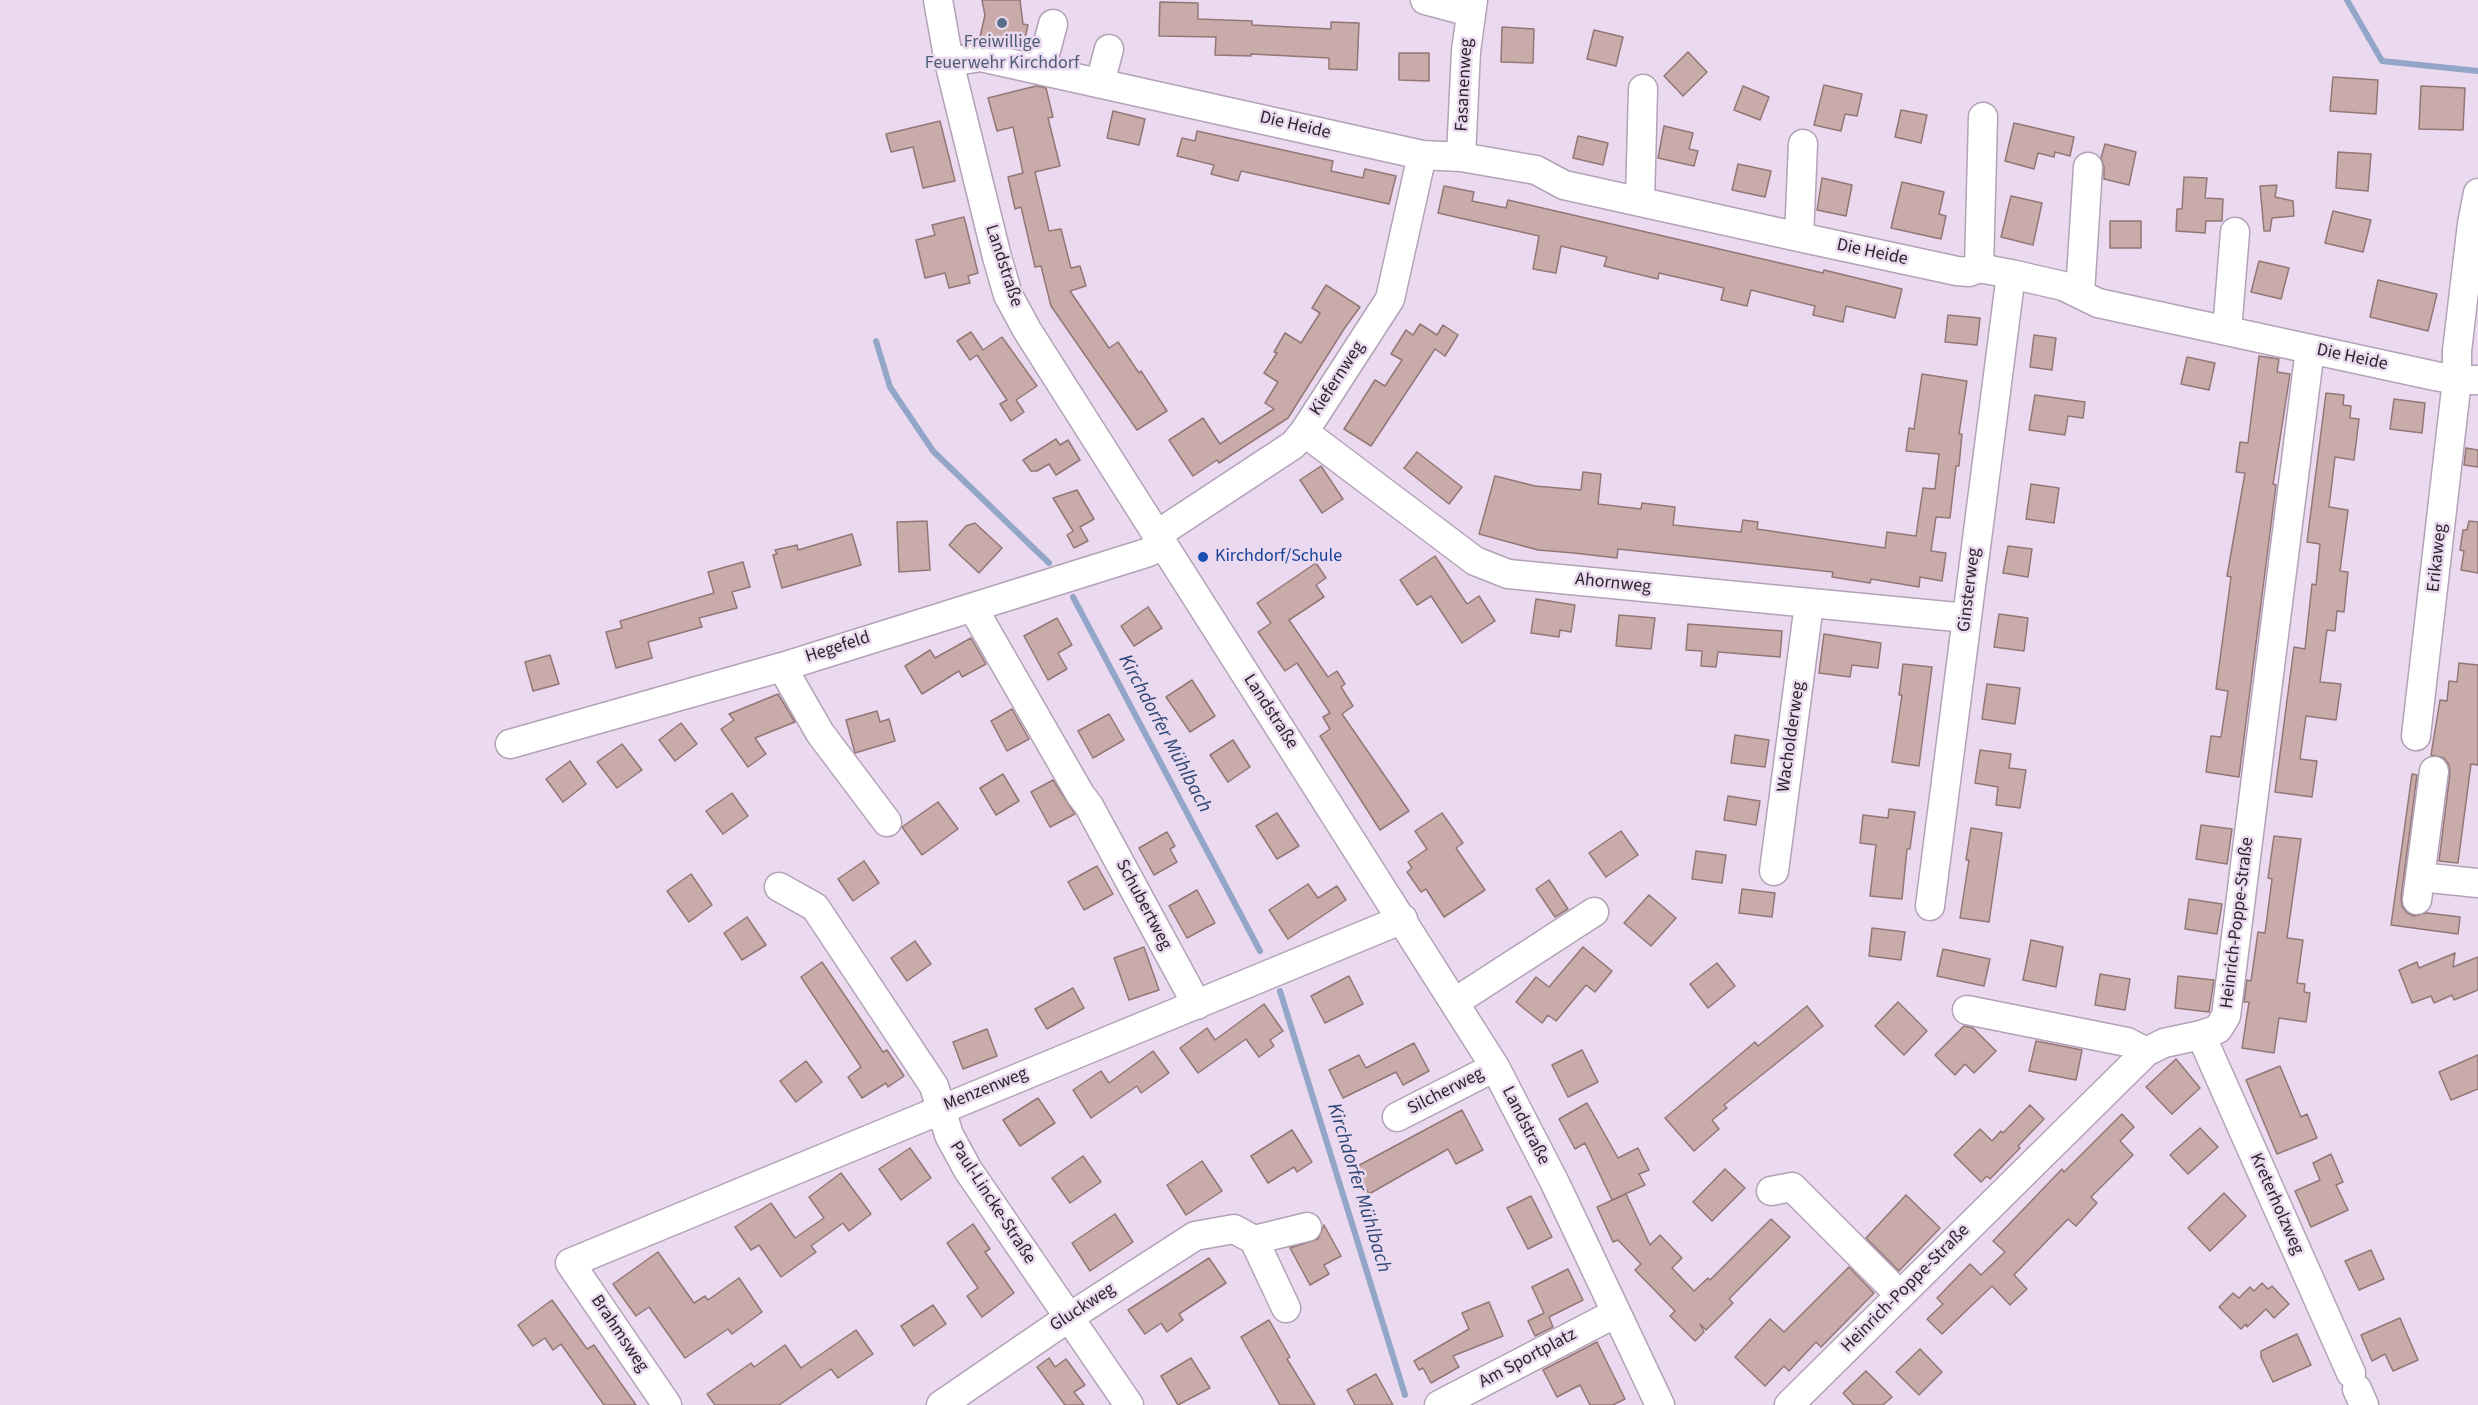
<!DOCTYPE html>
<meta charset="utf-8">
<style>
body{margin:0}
canvas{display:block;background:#ebd9f0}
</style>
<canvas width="2478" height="1405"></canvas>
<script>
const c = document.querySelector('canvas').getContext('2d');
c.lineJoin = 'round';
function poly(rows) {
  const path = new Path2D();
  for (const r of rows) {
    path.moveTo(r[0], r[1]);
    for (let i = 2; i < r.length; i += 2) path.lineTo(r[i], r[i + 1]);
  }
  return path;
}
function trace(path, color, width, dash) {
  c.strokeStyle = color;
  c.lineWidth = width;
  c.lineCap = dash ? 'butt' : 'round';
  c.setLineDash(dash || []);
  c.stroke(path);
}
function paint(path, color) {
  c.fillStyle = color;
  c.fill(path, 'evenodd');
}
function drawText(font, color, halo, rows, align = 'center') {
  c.font = font + ' "Source Sans 3",sans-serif';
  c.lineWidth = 5;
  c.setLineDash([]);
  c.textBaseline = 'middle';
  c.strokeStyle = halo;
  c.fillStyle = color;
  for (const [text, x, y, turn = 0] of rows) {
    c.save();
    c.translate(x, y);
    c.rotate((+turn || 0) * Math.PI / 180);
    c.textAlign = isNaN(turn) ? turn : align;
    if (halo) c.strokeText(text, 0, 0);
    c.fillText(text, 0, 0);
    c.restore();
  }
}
trace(poly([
 [2347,0,2382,61,2478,71],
 [876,341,890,387,933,451,1049,563],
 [1073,597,1260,951],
 [1280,991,1405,1395]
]), '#93a6c8', 6);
const building = poly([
 [982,0,1020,0,1023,24,1028,25,1023,47,980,37,985,15,982,0],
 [1160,2,1198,3,1198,19,1252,21,1252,25,1331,29,1331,22,1359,23,1357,70,1329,69,1329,58,1251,54,1251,56,1215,55,1216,37,1159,36,1160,2],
 [1502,27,1534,29,1533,63,1501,62,1502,27],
 [1594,30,1623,37,1616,66,1587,59,1594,30],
 [1688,52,1707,72,1683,96,1664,76,1688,52],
 [1399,53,1429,53,1429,81,1399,80,1399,53],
 [2333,77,2378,80,2376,114,2330,111,2333,77],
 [1824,85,1862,94,1857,116,1845,114,1841,131,1814,125,1824,85],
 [1036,86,1046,88,1053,117,1048,118,1060,166,1035,172,1049,231,1061,229,1071,268,1080,266,1086,286,1070,291,1109,348,1118,342,1139,373,1141,371,1167,411,1137,430,1051,306,1041,266,1035,267,1021,207,1015,209,1008,177,1023,173,1013,127,997,131,988,98,1036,86],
 [1743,86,1769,97,1760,120,1734,110,1743,86],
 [2421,86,2465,88,2463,130,2419,129,2421,86],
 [1901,110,1927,115,1921,143,1895,137,1901,110],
 [1113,111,1145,119,1139,145,1107,138,1113,111],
 [940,121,955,181,923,188,913,147,891,152,886,134,940,121],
 [2014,123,2074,137,2070,156,2055,152,2054,157,2038,153,2034,169,2005,161,2014,123],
 [1664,126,1693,133,1689,149,1698,151,1694,166,1658,158,1664,126],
 [1197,131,1333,161,1331,171,1363,178,1365,169,1396,176,1389,204,1241,171,1238,181,1211,174,1214,165,1177,156,1182,138,1195,141,1197,131],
 [1578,136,1608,143,1603,165,1573,158,1578,136],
 [2105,144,2136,152,2129,185,2104,179,2104,167,2101,158,2105,144],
 [2338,152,2371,154,2368,191,2336,188,2338,152],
 [1738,164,1771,171,1765,197,1732,190,1738,164],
 [2184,177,2207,178,2205,198,2223,199,2222,221,2206,221,2205,233,2176,231,2177,209,2182,209,2184,177],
 [1822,178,1852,185,1846,216,1817,210,1822,178],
 [1902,182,1944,192,1939,214,1946,216,1941,239,1891,228,1902,182],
 [2277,185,2275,197,2293,201,2294,216,2272,218,2270,231,2264,231,2260,186,2277,185],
 [1444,186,1474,192,1472,201,1506,208,1508,200,1823,273,1824,270,1902,289,1895,318,1846,306,1843,322,1813,315,1815,306,1751,290,1747,306,1721,300,1724,288,1659,273,1658,279,1604,266,1607,257,1561,246,1556,273,1533,269,1539,236,1438,213,1444,186],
 [2011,196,2042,203,2033,245,2001,237,2011,196],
 [2333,211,2371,220,2363,252,2325,243,2333,211],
 [964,217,978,273,968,276,970,283,949,288,945,273,925,278,916,240,935,235,932,225,964,217],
 [2110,221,2141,221,2141,248,2110,248,2110,221],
 [2259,261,2289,268,2281,299,2251,292,2259,261],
 [2378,280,2437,294,2428,331,2370,317,2378,280],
 [1326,285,1360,307,1344,329,1288,418,1219,463,1217,460,1193,476,1169,440,1203,418,1220,444,1274,409,1265,403,1278,382,1264,373,1277,353,1274,352,1285,333,1301,343,1320,313,1312,308,1326,285],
 [1948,315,1980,318,1977,345,1945,342,1948,315],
 [1420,324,1437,335,1443,325,1458,335,1445,356,1435,349,1371,446,1344,429,1375,380,1385,386,1402,360,1391,354,1406,330,1413,335,1420,324],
 [971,332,983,350,1002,337,1037,386,1016,400,1024,412,1011,421,1000,404,1007,400,977,355,970,360,957,341,971,332],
 [2034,335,2056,338,2052,370,2030,367,2034,335],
 [2259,356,2279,359,2277,372,2290,374,2273,484,2276,485,2239,777,2206,772,2211,736,2221,737,2228,691,2216,689,2231,577,2227,576,2245,473,2236,472,2240,442,2248,443,2259,356],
 [2187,357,2215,363,2209,390,2181,384,2187,357],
 [1922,374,1967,381,1959,434,1962,434,1959,466,1956,466,1950,518,1936,517,1931,551,1946,553,1942,581,1920,577,1919,587,1871,579,1870,583,1832,577,1833,572,1618,549,1617,558,1574,553,1538,550,1479,534,1495,476,1535,486,1581,490,1583,472,1601,474,1598,504,1641,509,1642,503,1675,507,1673,525,1741,532,1743,520,1758,522,1757,529,1885,548,1887,532,1916,536,1923,488,1935,489,1939,454,1906,451,1909,428,1914,429,1922,374],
 [2326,393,2344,395,2343,405,2351,406,2350,418,2359,419,2354,460,2335,457,2329,507,2348,510,2340,571,2348,572,2344,612,2337,611,2335,631,2327,630,2320,682,2341,684,2336,720,2306,716,2300,759,2317,761,2312,797,2275,792,2294,647,2305,649,2312,584,2316,585,2320,544,2307,542,2326,393],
 [2035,395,2085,402,2083,418,2068,416,2065,435,2029,430,2035,395],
 [2394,399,2425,403,2422,433,2390,429,2394,399],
 [1056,439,1060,445,1068,440,1080,460,1056,475,1049,464,1037,471,1031,471,1023,460,1056,439],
 [2466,448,2478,450,2478,467,2464,465,2466,448],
 [1417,452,1462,487,1449,504,1404,468,1417,452],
 [1321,466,1343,499,1322,513,1300,480,1321,466],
 [2031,484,2059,488,2054,523,2026,519,2031,484],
 [1077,490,1094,519,1080,527,1088,541,1074,548,1067,535,1073,531,1053,498,1077,490],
 [927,521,930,570,899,572,897,522,927,521],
 [2469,521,2478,522,2478,573,2461,570,2464,551,2460,550,2463,530,2467,530,2469,521],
 [975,523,1002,548,979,573,949,545,966,526,975,523],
 [852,534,861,565,782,588,773,555,777,554,775,550,797,545,798,550,852,534],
 [2008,546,2032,549,2028,577,2003,573,2008,546],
 [1435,556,1467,604,1479,596,1495,621,1462,643,1431,596,1417,605,1400,580,1435,556],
 [743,562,750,587,732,592,737,608,699,618,702,627,648,642,652,658,616,668,606,632,622,628,620,621,714,593,708,572,743,562],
 [1316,563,1326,578,1316,585,1324,597,1289,620,1328,677,1337,671,1345,684,1341,687,1353,706,1342,714,1409,811,1380,830,1320,736,1330,729,1323,717,1330,713,1297,663,1285,671,1258,632,1271,623,1257,603,1316,563],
 [1536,599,1575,605,1571,632,1560,630,1559,637,1531,633,1536,599],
 [1148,607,1162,628,1134,646,1121,626,1148,607],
 [1999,614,2028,618,2024,651,1994,647,1999,614],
 [1619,615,1655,618,1651,649,1616,646,1619,615],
 [1057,618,1072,645,1058,653,1067,669,1048,680,1024,636,1057,618],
 [1688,624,1782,631,1780,657,1718,652,1716,667,1701,666,1702,651,1686,650,1688,624],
 [1824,634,1881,643,1878,668,1852,665,1850,677,1819,673,1824,634],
 [971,638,986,664,962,677,959,671,922,694,905,666,930,650,935,658,971,638],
 [550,655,559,684,533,691,525,662,550,655],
 [2459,663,2478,665,2478,765,2471,764,2458,863,2439,861,2450,773,2449,765,2444,758,2431,755,2440,700,2447,701,2449,681,2457,682,2459,663],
 [1903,664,1932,667,1919,766,1892,762,1902,695,1899,695,1903,664],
 [1192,680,1215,716,1190,732,1166,697,1192,680],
 [1987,684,2020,688,2015,724,1982,719,1987,684],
 [778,694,795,722,755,738,766,754,748,767,721,729,734,720,729,714,778,694],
 [1012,709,1029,739,1007,751,991,721,1012,709],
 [877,711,880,722,889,719,895,741,855,753,846,720,877,711],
 [1109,714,1124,740,1093,758,1078,731,1109,714],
 [681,723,697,744,675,761,659,740,681,723],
 [1735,735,1769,740,1765,767,1731,763,1735,735],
 [1233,740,1250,767,1228,782,1210,755,1233,740],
 [622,744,642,770,617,788,597,762,622,744],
 [1980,750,2011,754,2009,768,2026,770,2020,808,1996,805,1998,787,1975,783,1980,750],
 [570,761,586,784,563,802,546,779,570,761],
 [1003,774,1019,801,996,815,980,788,1003,774],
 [2412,774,2417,775,2401,898,2402,906,2407,913,2414,916,2427,913,2460,917,2458,934,2391,925,2412,774],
 [1053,780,1075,814,1050,827,1031,792,1053,780],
 [732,793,748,816,723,834,706,811,732,793],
 [1728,796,1760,801,1756,825,1724,820,1728,796],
 [938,802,958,829,922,855,902,827,938,802],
 [1889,809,1915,812,1910,849,1907,849,1902,899,1870,896,1876,845,1860,843,1863,815,1888,818,1889,809],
 [1277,813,1299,846,1277,859,1256,826,1277,813],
 [1442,813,1463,843,1456,848,1485,890,1444,917,1426,889,1421,892,1407,872,1412,868,1408,862,1427,849,1415,831,1442,813],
 [2201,825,2232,829,2227,864,2196,859,2201,825],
 [1971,828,2002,833,1989,922,1960,918,1969,860,1966,860,1971,828],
 [1621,831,1638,855,1606,877,1589,853,1621,831],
 [1167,832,1175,846,1170,849,1177,862,1154,875,1139,848,1167,832],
 [2274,836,2301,839,2287,938,2303,940,2297,983,2305,984,2304,992,2310,993,2306,1022,2279,1018,2274,1053,2242,1048,2249,1002,2244,1002,2247,980,2251,981,2258,932,2265,933,2272,879,2268,878,2274,836],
 [1696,851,1726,855,1722,883,1692,879,1696,851],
 [864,861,879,883,853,901,838,879,864,861],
 [1097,866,1113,894,1084,910,1068,882,1097,866],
 [691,874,712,905,689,922,667,891,691,874],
 [1549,880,1568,909,1555,917,1536,889,1549,880],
 [1308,884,1318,898,1337,886,1346,900,1288,939,1269,910,1308,884],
 [1742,889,1775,893,1772,917,1739,913,1742,889],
 [1197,890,1215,923,1187,938,1169,906,1197,890],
 [1649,895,1676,918,1651,946,1624,923,1649,895],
 [2189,899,2222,904,2217,934,2185,929,2189,899],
 [747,917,766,945,742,960,724,933,747,917],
 [1872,928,1905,932,1901,960,1869,956,1872,928],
 [2031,940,2063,947,2056,987,2023,980,2031,940],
 [915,941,931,964,907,981,891,958,915,941],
 [1144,947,1159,990,1129,1000,1114,958,1144,947],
 [1583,947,1612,971,1595,992,1586,985,1556,1021,1548,1015,1542,1023,1516,1002,1536,977,1549,987,1583,947],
 [1943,949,1990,959,1984,986,1937,976,1943,949],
 [2455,953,2453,967,2478,957,2478,990,2454,1000,2452,995,2434,1003,2431,996,2412,1003,2399,970,2417,962,2419,968,2455,953],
 [822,962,883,1052,887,1050,904,1076,888,1087,886,1083,862,1098,848,1077,861,1067,801,977,822,962],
 [1717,963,1735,986,1708,1008,1690,984,1717,963],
 [2100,974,2130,979,2125,1010,2095,1005,2100,974],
 [1349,976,1363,1004,1325,1023,1311,996,1349,976],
 [2178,976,2214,980,2209,1012,2175,1008,2178,976],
 [1073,988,1084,1008,1047,1029,1035,1009,1073,988],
 [1898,1002,1927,1031,1904,1055,1875,1026,1898,1002],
 [1264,1004,1283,1031,1270,1040,1274,1046,1259,1057,1246,1039,1198,1073,1180,1048,1207,1028,1215,1040,1264,1004],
 [1807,1006,1823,1026,1724,1105,1727,1108,1712,1120,1719,1129,1694,1151,1665,1118,1755,1042,1758,1046,1807,1006],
 [1964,1026,1973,1028,1996,1051,1974,1073,1965,1064,1955,1075,1935,1055,1964,1026],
 [987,1029,997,1056,963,1069,953,1042,987,1029],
 [2036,1041,2082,1050,2076,1080,2029,1071,2036,1041],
 [1414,1043,1429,1071,1403,1085,1396,1072,1343,1098,1329,1070,1359,1055,1366,1068,1414,1043],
 [1582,1050,1598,1082,1568,1097,1552,1065,1582,1050],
 [1153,1051,1169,1073,1141,1093,1137,1086,1091,1118,1073,1090,1101,1071,1109,1083,1153,1051],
 [2478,1055,2478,1089,2451,1100,2439,1072,2478,1055],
 [2176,1059,2200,1088,2172,1114,2146,1087,2176,1059],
 [806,1061,822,1082,796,1102,780,1081,806,1061],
 [2280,1066,2301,1117,2307,1114,2317,1138,2277,1154,2246,1080,2280,1066],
 [1038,1098,1055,1123,1020,1146,1003,1120,1038,1098],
 [1587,1103,1618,1158,1638,1148,1649,1170,1639,1174,1645,1185,1612,1200,1585,1143,1575,1149,1559,1119,1587,1103],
 [2030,1105,2044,1119,2018,1146,2020,1148,1990,1179,1987,1176,1981,1182,1954,1155,1980,1129,1992,1141,2001,1131,2003,1133,2030,1105],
 [1462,1110,1483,1150,1456,1164,1448,1149,1369,1194,1354,1168,1462,1110],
 [2122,1114,2134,1127,2120,1141,2133,1155,2091,1197,2097,1203,2076,1226,2068,1219,2014,1275,2027,1289,2010,1305,1992,1286,1942,1334,1927,1319,1943,1304,1937,1298,1970,1264,1981,1275,2005,1252,1993,1241,2062,1169,2064,1172,2122,1114],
 [2200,1128,2218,1147,2188,1174,2170,1155,2200,1128],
 [1292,1130,1312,1162,1297,1172,1294,1167,1268,1183,1251,1156,1292,1130],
 [910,1148,931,1178,901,1200,879,1169,910,1148],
 [2331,1154,2343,1182,2336,1185,2348,1210,2311,1227,2295,1191,2320,1180,2313,1163,2331,1154],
 [1083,1156,1101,1182,1070,1203,1052,1178,1083,1156],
 [1202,1161,1222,1191,1186,1215,1167,1185,1202,1161],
 [1725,1169,1745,1188,1712,1221,1693,1202,1725,1169],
 [841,1173,871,1214,849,1231,843,1223,811,1246,816,1252,781,1277,759,1245,751,1250,735,1227,771,1203,795,1238,824,1218,809,1197,841,1173],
 [2224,1193,2246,1216,2210,1251,2188,1228,2224,1193],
 [1626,1194,1650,1245,1660,1235,1682,1258,1672,1268,1694,1291,1708,1278,1710,1280,1771,1219,1790,1237,1729,1299,1733,1303,1706,1330,1700,1324,1704,1332,1695,1341,1670,1316,1675,1311,1635,1270,1641,1264,1618,1240,1613,1242,1597,1207,1626,1194],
 [1906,1195,1940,1228,1899,1271,1866,1238,1906,1195],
 [1531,1196,1552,1237,1528,1249,1507,1208,1531,1196],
 [1115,1214,1133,1242,1090,1271,1072,1243,1115,1214],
 [973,1224,990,1249,985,1252,1014,1293,982,1317,967,1296,978,1288,947,1243,973,1224],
 [1324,1225,1341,1256,1324,1265,1329,1274,1310,1285,1290,1248,1318,1239,1324,1225],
 [2371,1250,2384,1279,2359,1290,2345,1261,2371,1250],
 [658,1252,694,1303,705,1296,708,1300,739,1278,762,1312,732,1334,728,1329,685,1358,649,1307,636,1316,613,1284,658,1252],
 [1209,1258,1226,1283,1179,1314,1183,1320,1167,1332,1161,1323,1145,1334,1128,1310,1209,1258],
 [1849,1267,1874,1293,1821,1347,1816,1342,1789,1371,1784,1366,1765,1386,1735,1357,1770,1319,1784,1332,1849,1267],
 [1568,1269,1583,1300,1549,1317,1553,1327,1535,1336,1528,1321,1544,1313,1532,1287,1568,1269],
 [2262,1283,2268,1289,2272,1286,2289,1304,2274,1318,2266,1309,2247,1327,2246,1324,2241,1329,2219,1307,2233,1293,2239,1298,2250,1287,2254,1291,2262,1283],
 [552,1300,587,1349,594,1345,636,1405,604,1405,561,1344,553,1350,545,1338,533,1346,518,1325,552,1300],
 [1489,1302,1503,1336,1453,1356,1459,1367,1431,1383,1423,1368,1419,1370,1414,1361,1469,1329,1462,1313,1489,1302],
 [933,1305,946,1324,914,1346,901,1326,933,1305],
 [2400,1318,2418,1360,2393,1371,2385,1354,2372,1361,2361,1335,2400,1318],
 [1269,1320,1290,1357,1287,1359,1315,1405,1280,1405,1241,1337,1269,1320],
 [856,1330,873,1354,838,1378,831,1369,779,1405,715,1405,707,1394,751,1363,754,1367,785,1345,801,1368,856,1330],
 [2297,1334,2311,1365,2273,1382,2261,1357,2261,1351,2297,1334],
 [1597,1342,1625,1399,1613,1405,1590,1405,1580,1385,1557,1397,1543,1370,1597,1342],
 [1920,1349,1942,1372,1919,1395,1896,1372,1920,1349],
 [1049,1358,1055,1367,1066,1359,1085,1385,1074,1392,1084,1405,1065,1405,1037,1367,1049,1358],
 [1191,1358,1210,1388,1178,1405,1161,1376,1191,1358],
 [1866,1371,1892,1397,1883,1405,1854,1405,1843,1393,1866,1371],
 [1376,1374,1393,1405,1355,1405,1347,1390,1376,1374]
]);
paint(building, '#c9abaa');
trace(building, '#937776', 1.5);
const minor = poly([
 [938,0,949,62,997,257,1008,295,1027,330,1495,1067,1555,1183,1660,1405],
 [1425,0,1470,12],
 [949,62,981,57,1422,155,1461,157,1536,170,1564,185,1799,237,1957,271,1969,272,1979,268,2011,274,2063,286,2098,303,2435,376,2457,380,2478,380],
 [1041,69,1053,24],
 [1100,83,1109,49],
 [1461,157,1466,51,1473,0],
 [1640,201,1643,89],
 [1799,237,1803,144],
 [1979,268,1983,117],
 [2080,293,2088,167],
 [2227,331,2235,232],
 [1304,432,1475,561,1508,574,1967,618],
 [1158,534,1293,445,1304,432,1390,299,1422,155],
 [973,608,1080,794,1089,806,1197,1005],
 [782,667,820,733,887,822],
 [2416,736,2457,380,2457,351,2472,224,2478,193],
 [510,744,782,667,1146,553,1164,545],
 [1774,871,1809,604],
 [2420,877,2478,883],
 [779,887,815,907,934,1086,949,1135,968,1170,1129,1405],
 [2417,900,2434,771],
 [1930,906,2011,274],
 [1455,1002,1594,912],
 [1967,1010,2127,1042,2146,1052],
 [2201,1035,2351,1373],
 [1397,1117,1495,1067],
 [1771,1191,1792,1187,1900,1295],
 [1254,1240,1307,1227],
 [2357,1389,2364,1405],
 [667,1405,570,1263,1403,919],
 [941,1405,1068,1318,1195,1236,1234,1229,1254,1240,1286,1308],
 [1439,1405,1616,1313],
 [1789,1405,2146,1052,2164,1043,2201,1035,2218,1029,2226,1016,2310,349]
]);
trace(minor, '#b3a2b7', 31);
trace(minor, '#fff', 28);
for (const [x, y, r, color] of [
 [1002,23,6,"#5c6f8a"],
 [1203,557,6,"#1a4fb4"]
]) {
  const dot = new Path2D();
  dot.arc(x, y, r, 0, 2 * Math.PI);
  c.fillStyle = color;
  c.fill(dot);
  trace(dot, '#ebd9f0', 2);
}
drawText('18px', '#4e5e75', '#ebd9f0', [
 ["Freiwillige",1002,43],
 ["Feuerwehr Kirchdorf",1002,64]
]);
drawText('18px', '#2c252d', '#ebd9f0', [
 ["Fasanenweg",1465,85,-87],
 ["Die Heide",1295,126,13],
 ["Die Heide",1872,253,12],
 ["Landstraße",1003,266,72],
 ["Die Heide",2352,358,12],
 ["Kiefernweg",1338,379,-57],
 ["Erikaweg",2438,558,-84],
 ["Ahornweg",1613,584,6],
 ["Ginsterweg",1970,590,-83],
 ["Hegefeld",838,648,-18],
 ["Landstraße",1270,712,57],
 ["Wacholderweg",1792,737,-82],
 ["Schubertweg",1143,905,62],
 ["Heinrich-Poppe-Straße",2238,923,-83],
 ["Menzenweg",986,1090,-22],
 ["Silcherweg",1446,1092,-27],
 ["Landstraße",1525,1126,63],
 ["Paul-Lincke-Straße",992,1203,57],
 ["Kreterholzweg",2276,1204,66],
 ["Heinrich-Poppe-Straße",1906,1289,-45],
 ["Gluckweg",1083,1308,-33],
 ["Brahmsweg",619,1334,56],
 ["Am Sportplatz",1528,1359,-28]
]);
drawText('18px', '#164399', '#ebd9f0', [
 ["Kirchdorf/Schule",1215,557]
], 'left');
drawText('italic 20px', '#2e4675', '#ebd9f0', [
 ["Kirchdorfer Mühlbach",1164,734,62],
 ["Kirchdorfer Mühlbach",1358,1188,73]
]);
</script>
